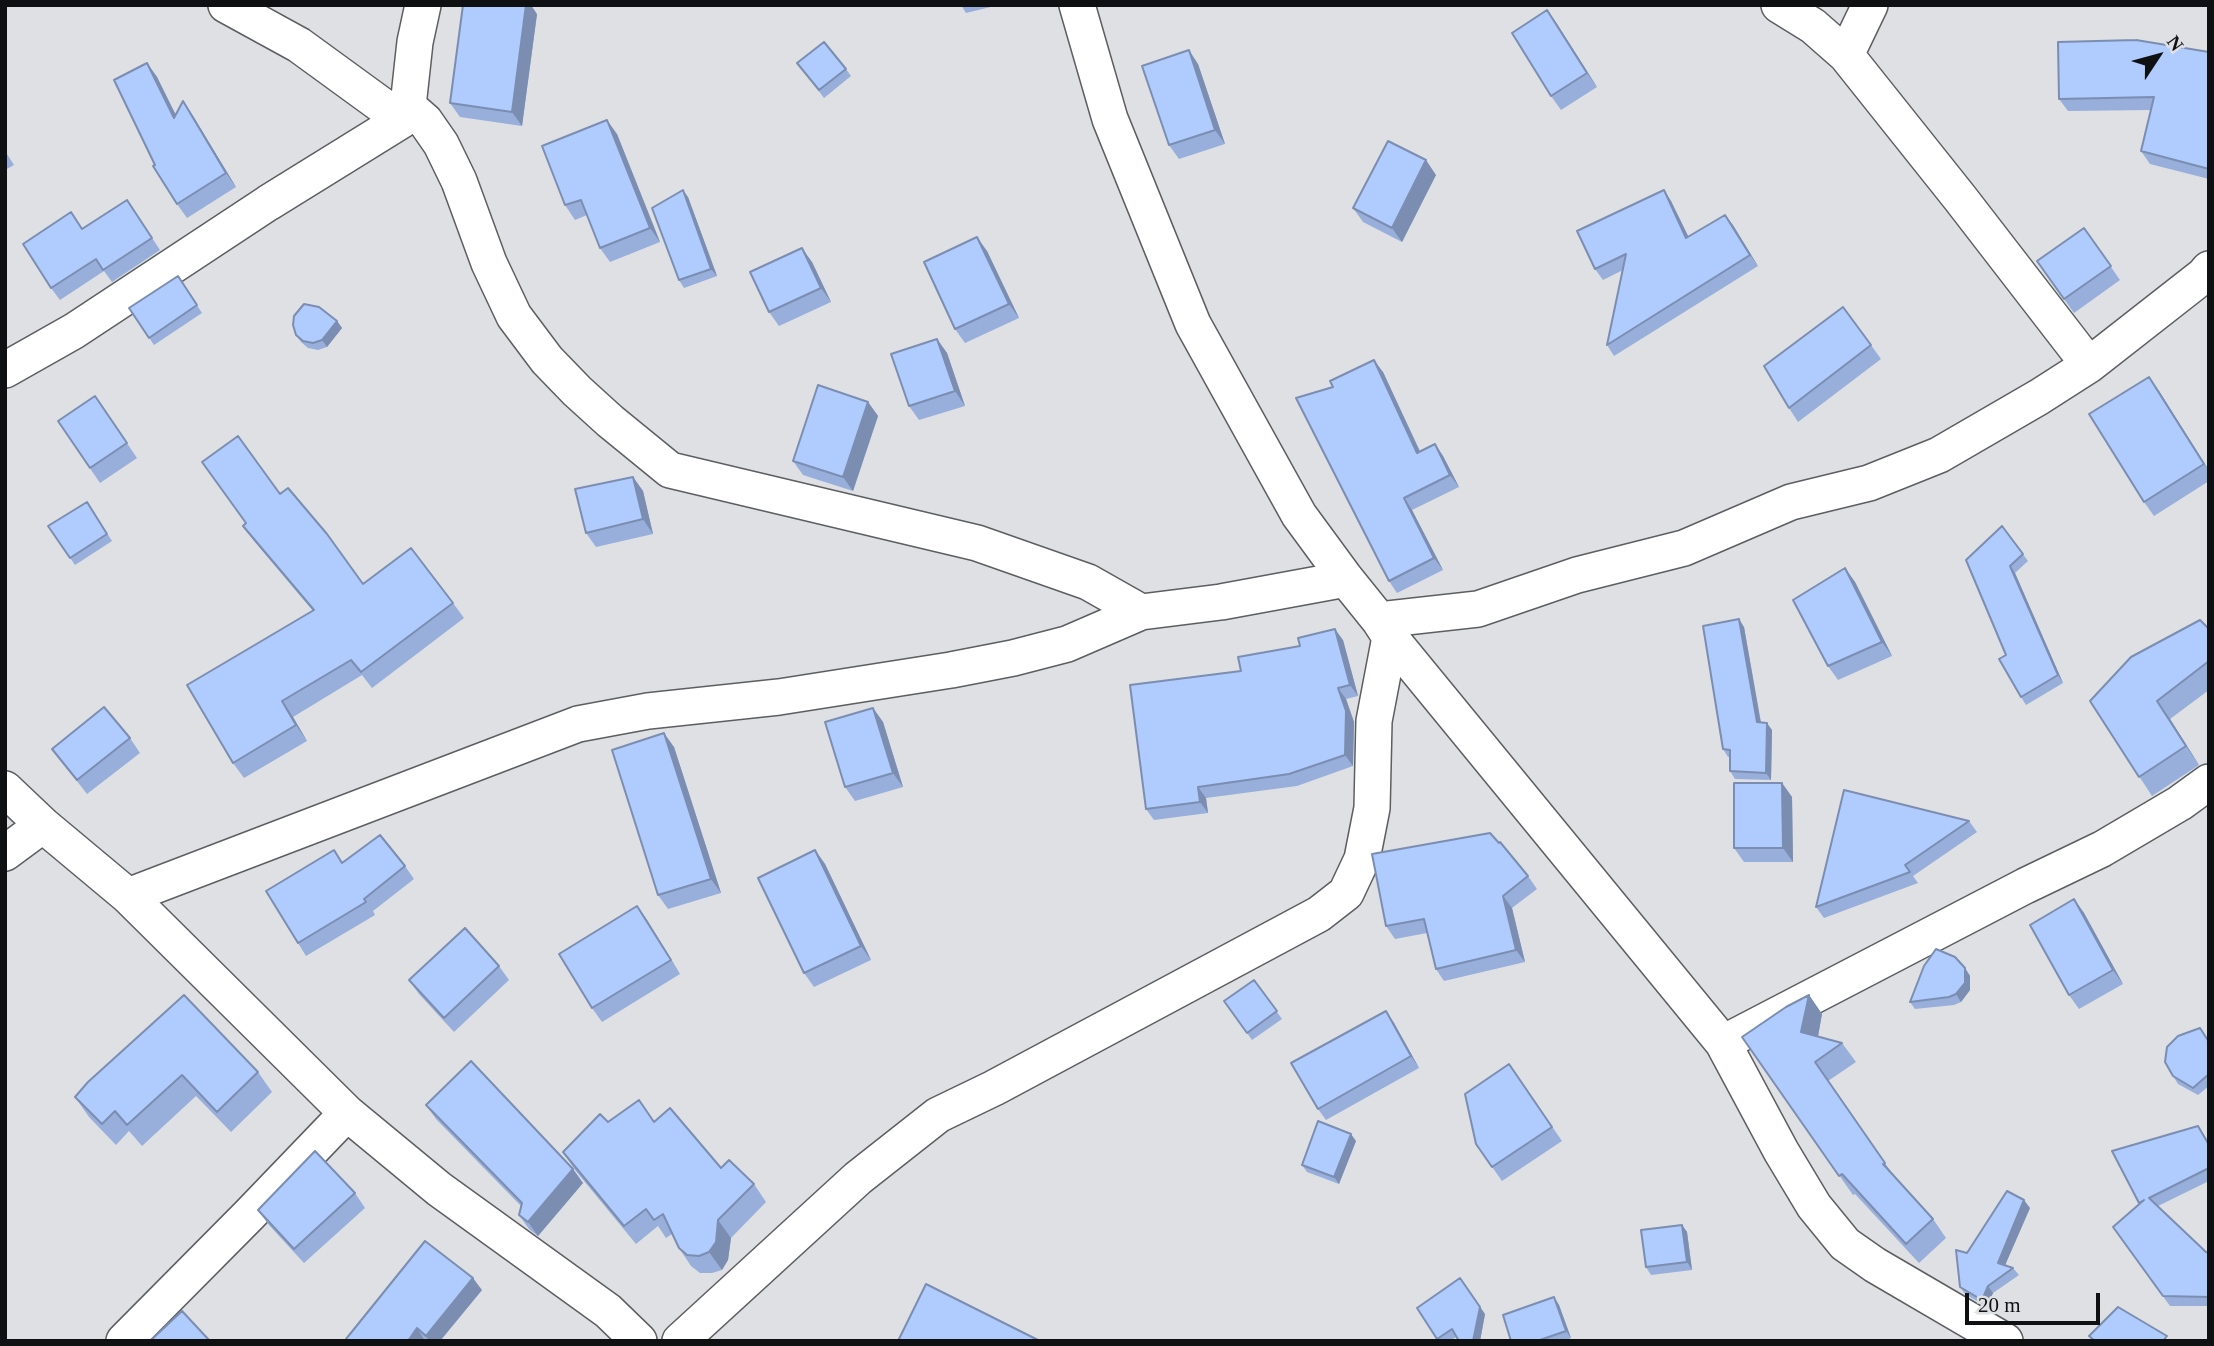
<!DOCTYPE html>
<style>
body{margin:0}
#map{position:relative;width:2214px;height:1346px;overflow:hidden;background:#dee0e4;font-family:Georgia,serif}
canvas{display:block}
.frame{position:absolute;inset:0;border:7px solid #0f1011;pointer-events:none}
.north{position:absolute;left:2123px;top:21px;width:70px;height:70px;-webkit-text-stroke:5px #dee0e4;paint-order:stroke;rotate:54deg;font-size:19px;font-weight:700;line-height:28px;text-align:center;color:#0f1011}
.north::after{content:'';display:block;margin:auto;width:24px;height:32px;background:#0f1011;clip-path:polygon(50% 0,100% 100%,50% 72%,0 100%)}
.scale{position:absolute;left:1965px;top:1293px;width:135px;height:32px;box-sizing:border-box;border:4px solid #0f1011;border-top:0;padding-left:9px;font-size:21px;line-height:24px;white-space:nowrap;color:#0f1011;-webkit-text-stroke:5px #dee0e4;paint-order:stroke}
</style>
<div id="map">
<canvas width="2214" height="1346"></canvas>
<div class="frame"></div>
<div class="north">N</div>
<div class="scale">20 m</div>
</div>
<script>
const c = document.querySelector('canvas').getContext('2d');
c.lineJoin = 'round';
function poly(rows) {
  const path = new Path2D();
  for (const r of rows) {
    path.moveTo(r[0], r[1]);
    for (let i = 2; i < r.length; i += 2) path.lineTo(r[i], r[i + 1]);
  }
  return path;
}
function trace(path, color, width, dash) {
  c.strokeStyle = color;
  c.lineWidth = width;
  c.lineCap = dash ? 'butt' : 'round';
  c.setLineDash(dash || []);
  c.stroke(path);
}
function paint(path, color) {
  c.fillStyle = color;
  c.fill(path, 'evenodd');
}
const minor = poly([
 [226,5,299,45,402,120,408,106,425,121,441,144,459,181,489,263,514,316,547,360,577,391,610,421,670,470,977,543,1088,582,1141,612],
 [1077,5,1110,119,1193,324,1299,515,1346,579,1379,620,1390,637,1723,1043,1781,1151,1814,1206,1845,1244,1875,1265,2005,1341],
 [1779,5,1813,26,1846,55,1960,198,2089,365],
 [1846,55,1870,5],
 [408,106,415,42,423,5],
 [5,370,74,331,268,203,402,120],
 [1379,620,1478,609,1577,575,1684,548,1791,502,1869,483,1939,455,2039,397,2089,365,2204,275,2209,269],
 [5,789,43,825,128,896,347,1113,439,1189,608,1311,639,1341],
 [5,853,43,825],
 [128,896,578,724,648,711,779,697,951,670,1013,658,1067,644,1141,612,1221,602,1346,579],
 [1723,1043,2025,886,2102,849,2180,803,2209,782],
 [124,1341,250,1214,347,1113],
 [680,1341,858,1178,938,1115,994,1088,1319,914,1346,893,1362,859,1372,808,1374,721,1390,637]
]);
trace(minor, '#5c5e61', 38);
trace(minor, '#fff', 35);
paint(poly([
 [961,5,999,5,966,13],
 [537,14,522,126,460,117,450,103],
 [1557,24,1597,87,1561,110,1551,96],
 [2209,52,2209,179,2150,164,2141,151,2151,110,2068,111,2059,99],
 [147,63,157,77,176,115,183,101,193,116,236,187,187,218,177,204,155,165],
 [1198,64,1225,144,1179,159,1169,145],
 [846,69,851,76,824,98,803,70],
 [617,134,660,242,610,262,600,248,587,215,575,220,565,205],
 [5,151,14,165,5,170],
 [1436,175,1402,242,1363,222,1353,208],
 [1664,190,1671,201,1688,237,1725,215,1758,266,1614,356,1607,345,1623,270,1603,280,1595,269],
 [688,197,717,276,684,288,679,280],
 [127,200,160,250,112,282,104,271,60,300,51,288,82,228],
 [2084,228,2120,280,2074,313,2037,261],
 [987,251,1019,318,965,343,955,329],
 [812,262,831,302,779,326,769,312],
 [178,276,202,313,154,345,129,308],
 [337,321,342,328,327,347,318,350,308,348,301,342,296,335],
 [937,339,947,353,965,406,919,420,909,406],
 [1871,345,1881,359,1798,422,1789,408],
 [1383,372,1420,451,1435,444,1443,456,1459,487,1412,510,1443,570,1397,593,1389,581],
 [2159,391,2209,470,2209,481,2154,516,2144,502],
 [95,396,137,458,100,483,58,421],
 [868,402,878,416,853,491,803,475,793,461],
 [633,477,643,491,653,534,596,547,586,533],
 [280,494,363,584,453,603,464,618,372,688,362,675,293,717,307,741,244,778,233,763,313,611,254,541,243,526],
 [87,502,112,541,75,565,48,526],
 [2002,526,2028,561,2015,573,2063,683,2026,705,2021,697,2006,655],
 [1845,568,1855,582,1892,656,1838,680,1828,666],
 [1744,627,1761,722,1772,730,1771,780,1735,779,1730,771,1730,757,1728,757,1723,749],
 [2209,629,2209,690,2170,719,2199,765,2152,796,2090,701],
 [1343,640,1358,696,1346,699,1354,722,1353,766,1297,786,1206,798,1208,813,1154,820,1146,809,1241,671,1300,646],
 [873,708,883,722,903,787,855,801,845,787],
 [130,738,140,753,87,794,52,749],
 [674,747,721,893,668,909,658,895],
 [1782,783,1792,797,1793,862,1744,862,1734,848],
 [1969,821,1977,832,1913,876,1918,883,1824,918,1816,907],
 [815,850,825,864,871,960,814,987,804,973],
 [343,862,405,866,414,879,373,911,375,915,306,956,298,943],
 [1528,876,1537,889,1512,908,1525,962,1444,981,1436,969,1427,933,1395,939,1386,926],
 [2074,899,2084,913,2123,984,2079,1009,2069,995],
 [637,906,647,920,680,974,602,1022,592,1008],
 [499,966,509,980,454,1032,419,994,409,980],
 [1965,968,1970,976,1970,990,1961,1002,1954,1005,1915,1009,1910,1002],
 [1254,980,1282,1019,1252,1040,1224,1001],
 [184,995,258,1072,272,1092,231,1132,196,1096,142,1146,129,1131,116,1145,89,1117,75,1097],
 [1809,995,1822,1014,1818,1037,1842,1043,1856,1062,1828,1081,1894,1176,1933,1219,1946,1238,1919,1263,1855,1194,1853,1195,1742,1037],
 [1386,1011,1394,1023,1419,1068,1326,1120,1318,1109],
 [2209,1041,2209,1086,2198,1095,2178,1084,2173,1076],
 [1509,1064,1562,1141,1502,1181,1476,1144],
 [426,1105,573,1169,583,1183,538,1236,529,1229,519,1215,521,1206,436,1119],
 [654,1121,721,1168,754,1184,766,1202,731,1238,728,1260,722,1270,712,1273,700,1273,691,1266,679,1248,672,1234,666,1238,658,1226,636,1244,575,1170,563,1152,608,1122],
 [2198,1126,2209,1142,2209,1181,2158,1206,2206,1252,2209,1253,2209,1306,2170,1306,2113,1227,2140,1204,2112,1151],
 [1356,1141,1339,1184,1307,1172,1302,1165],
 [355,1193,365,1208,304,1263,268,1224,258,1210],
 [2030,1208,2005,1265,2013,1268,2019,1275,1993,1293,1987,1307,1965,1294,1960,1287,1967,1253],
 [1682,1225,1687,1232,1692,1270,1651,1275,1646,1267],
 [482,1290,440,1341,348,1341,346,1339],
 [1554,1297,1559,1305,1571,1338,1564,1341,1511,1341],
 [1417,1308,1485,1314,1480,1341,1459,1341,1456,1337,1450,1341,1439,1341]
]), '#97afda');
paint(poly([
 [521,5,531,5,537,14,522,126,512,112],
 [1547,10,1557,24,1597,87,1587,73],
 [1189,50,1198,64,1225,144,1215,130],
 [147,63,157,77,184,132,174,118],
 [183,101,193,116,236,187,226,173],
 [607,120,617,134,660,242,650,228],
 [1426,160,1436,175,1402,242,1392,228],
 [683,190,688,197,717,276,711,269],
 [1664,190,1671,201,1694,248,1686,238],
 [1725,215,1733,225,1758,266,1750,255],
 [977,237,987,251,1019,318,1009,304],
 [802,248,812,262,831,302,821,288],
 [337,321,342,328,327,347,322,340],
 [937,339,947,353,965,406,955,391],
 [1374,360,1383,372,1426,465,1417,453],
 [2149,377,2159,391,2209,471,2204,464],
 [868,402,878,416,853,491,843,477],
 [1435,444,1443,456,1459,487,1450,475],
 [633,477,643,491,653,534,643,519],
 [1404,498,1412,510,1443,570,1434,558],
 [2010,566,2015,573,2063,683,2058,675],
 [1845,568,1855,582,1892,656,1882,642],
 [1739,619,1744,627,1762,730,1757,722],
 [1335,629,1343,640,1358,696,1350,685],
 [1338,688,1346,699,1354,722,1353,766,1345,755],
 [282,701,293,717,307,741,296,725],
 [2157,701,2170,719,2199,765,2186,746],
 [873,708,883,722,903,787,893,773],
 [1767,723,1772,730,1771,780,1766,773],
 [664,733,674,747,721,893,711,879],
 [1782,783,1792,797,1793,862,1783,848],
 [1198,787,1206,798,1208,813,1200,802],
 [815,850,825,864,871,960,861,946],
 [1503,896,1512,908,1525,962,1516,950],
 [2074,899,2084,913,2123,984,2113,970],
 [637,906,647,920,680,974,671,960],
 [1965,968,1970,976,1970,990,1961,1002,1956,994],
 [1809,995,1822,1014,1815,1052,1801,1032],
 [1386,1011,1394,1023,1419,1068,1411,1056],
 [1351,1134,1356,1141,1339,1184,1334,1177],
 [573,1169,583,1183,538,1236,528,1222],
 [2024,1200,2030,1208,2003,1270,1998,1263],
 [718,1220,731,1238,728,1260,722,1270,709,1252],
 [1682,1225,1687,1232,1692,1270,1687,1262],
 [473,1278,482,1290,440,1341,429,1341,426,1336],
 [1465,1285,1485,1314,1480,1341,1473,1341],
 [1988,1286,1993,1293,1987,1307,1982,1300],
 [1554,1297,1559,1305,1571,1338,1566,1331],
 [417,1328,425,1341,408,1341]
]), '#7b8eb1');
const building = poly([
 [463,5,526,5,512,112,450,103,463,5],
 [1547,10,1587,73,1551,96,1512,33,1547,10],
 [2136,40,2209,52,2209,169,2141,151,2154,97,2059,99,2058,42,2136,40],
 [824,42,846,69,819,90,797,63,824,42],
 [1189,50,1215,130,1169,145,1142,66,1189,50],
 [147,63,174,118,183,101,226,173,177,204,153,166,155,165,114,80,147,63],
 [607,120,650,228,600,248,581,200,565,205,542,146,607,120],
 [1388,141,1426,160,1392,228,1353,208,1388,141],
 [683,190,711,269,679,280,652,208,683,190],
 [1664,190,1686,238,1725,215,1750,255,1607,345,1626,254,1595,269,1577,231,1664,190],
 [127,200,152,238,103,270,96,259,51,288,23,244,71,212,82,229,127,200],
 [2084,228,2111,266,2064,299,2037,261,2084,228],
 [977,237,1009,304,955,329,924,262,977,237],
 [802,248,821,288,769,312,750,272,802,248],
 [178,276,197,305,149,338,129,308,178,276],
 [304,304,319,307,337,321,322,340,313,343,303,341,296,335,293,325,294,316,304,304],
 [1843,307,1871,345,1789,408,1764,366,1843,307],
 [937,339,955,391,909,406,891,354,937,339],
 [1374,360,1417,453,1435,444,1450,475,1404,498,1434,558,1389,581,1296,398,1333,387,1330,381,1374,360],
 [2149,377,2204,464,2144,502,2089,414,2149,377],
 [818,385,868,402,843,477,793,461,818,385],
 [95,396,127,443,90,468,58,421,95,396],
 [238,436,280,494,288,488,327,534,363,584,411,548,453,603,361,672,351,660,282,701,296,725,233,763,187,685,314,610,243,526,246,523,202,462,238,436],
 [633,477,643,519,586,533,575,489,633,477],
 [87,502,107,534,70,558,48,526,87,502],
 [2002,526,2023,554,2010,566,2058,675,2021,697,1999,659,2006,655,1966,560,2002,526],
 [1845,568,1882,642,1828,666,1793,600,1845,568],
 [1739,619,1757,722,1767,723,1766,773,1730,771,1730,750,1723,749,1703,626,1739,619],
 [2200,620,2209,629,2209,661,2157,701,2186,746,2139,777,2090,701,2131,657,2200,620],
 [1335,629,1350,685,1338,688,1346,711,1345,755,1289,774,1198,787,1200,802,1146,809,1130,685,1241,671,1238,657,1300,646,1298,638,1335,629],
 [104,707,130,738,77,780,52,749,104,707],
 [873,708,893,773,845,787,825,722,873,708],
 [664,733,711,879,658,895,612,750,664,733],
 [1734,783,1782,783,1783,848,1734,848,1734,783],
 [1844,790,1969,821,1905,865,1910,872,1816,907,1844,790],
 [1490,833,1499,843,1500,842,1528,876,1503,896,1516,950,1436,969,1424,919,1386,926,1372,854,1490,833],
 [380,835,405,866,364,899,366,902,298,943,266,891,334,850,342,863,380,835],
 [815,850,861,946,804,973,758,878,815,850],
 [2074,899,2113,970,2069,995,2030,925,2074,899],
 [637,906,671,960,592,1008,559,954,637,906],
 [465,928,499,966,444,1018,409,980,465,928],
 [1936,949,1955,957,1965,968,1965,983,1956,994,1949,997,1910,1002,1924,966,1936,949],
 [1254,980,1277,1011,1247,1033,1224,1001,1254,980],
 [184,995,258,1072,217,1112,182,1075,127,1125,115,1111,102,1124,75,1097,88,1082,184,995],
 [1809,995,1801,1032,1842,1043,1815,1062,1885,1163,1883,1164,1933,1219,1906,1244,1842,1174,1839,1176,1742,1037,1786,1007,1809,995],
 [1386,1011,1411,1056,1318,1109,1291,1063,1386,1011],
 [2200,1028,2209,1042,2209,1074,2193,1088,2173,1076,2165,1062,2167,1047,2178,1036,2200,1028],
 [471,1061,573,1169,528,1222,519,1215,522,1203,426,1105,471,1061],
 [1509,1064,1552,1127,1492,1167,1476,1144,1465,1094,1509,1064],
 [639,1100,654,1122,670,1108,721,1168,729,1160,754,1184,718,1220,716,1242,709,1252,699,1256,687,1255,679,1248,663,1214,654,1220,646,1209,624,1226,563,1152,600,1114,608,1122,639,1100],
 [1318,1121,1351,1134,1334,1177,1302,1165,1318,1121],
 [2198,1126,2209,1145,2209,1168,2149,1198,2206,1252,2209,1253,2209,1297,2163,1296,2113,1227,2144,1200,2139,1203,2112,1151,2198,1126],
 [315,1151,355,1193,294,1249,258,1210,315,1151],
 [2007,1191,2024,1200,1998,1263,2013,1268,1988,1286,1982,1300,1960,1287,1956,1250,1967,1253,2007,1191],
 [1682,1225,1687,1262,1646,1267,1641,1230,1682,1225],
 [425,1241,473,1278,426,1336,417,1328,408,1341,349,1341,346,1339,425,1241],
 [1460,1278,1480,1307,1473,1341,1459,1341,1452,1329,1437,1339,1417,1308,1460,1278],
 [926,1284,1040,1341,898,1341,926,1284],
 [1554,1297,1566,1331,1537,1341,1511,1341,1503,1315,1554,1297],
 [2118,1307,2167,1336,2163,1341,2095,1341,2089,1336,2118,1307],
 [182,1311,209,1340,208,1341,150,1341,182,1311]
]);
paint(building, '#b0cbfd');
trace(building, '#7b8eb1', 2);
</script>
